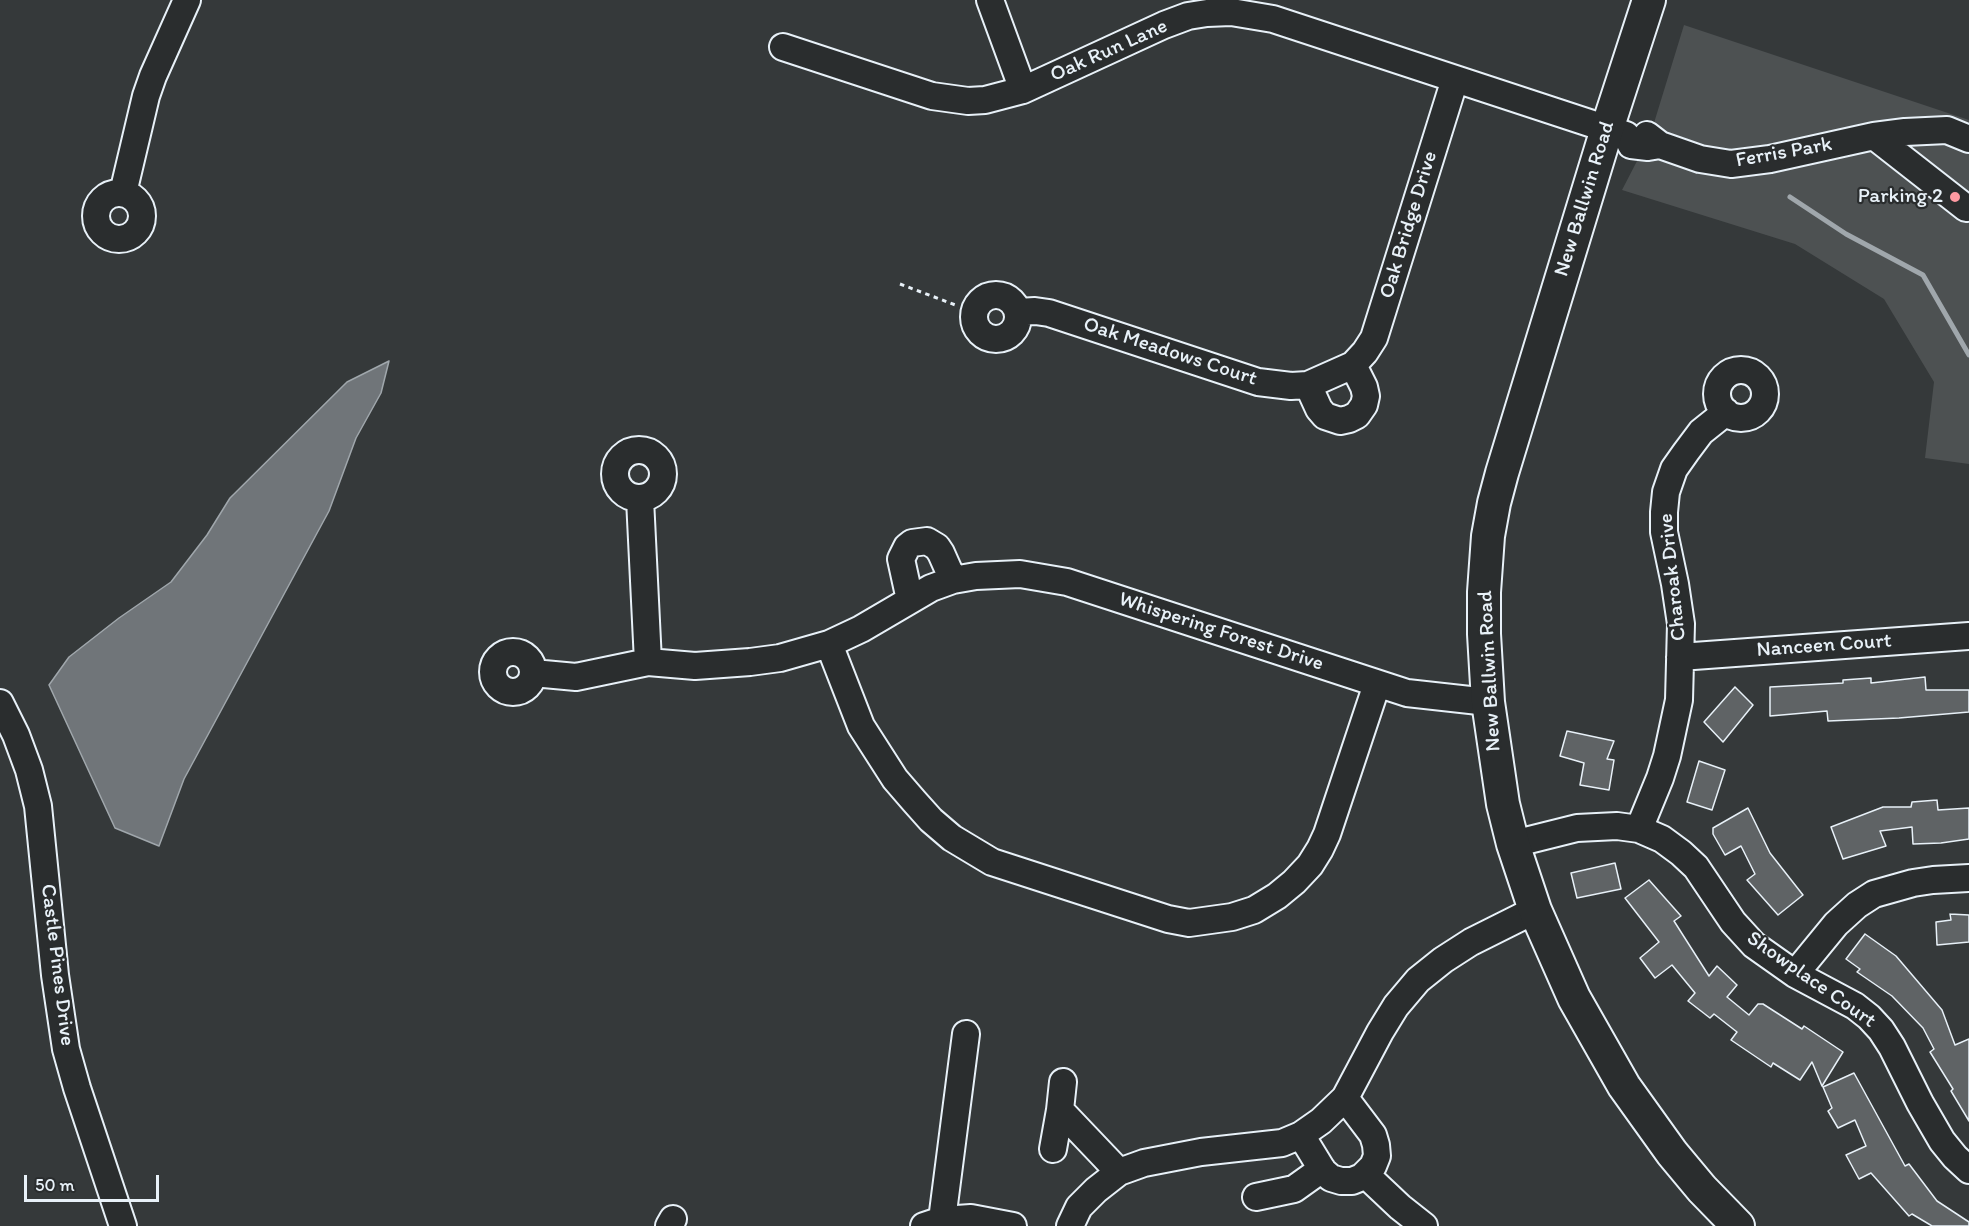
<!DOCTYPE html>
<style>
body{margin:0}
#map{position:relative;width:1969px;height:1226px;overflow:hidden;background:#35393a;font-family:Itim,sans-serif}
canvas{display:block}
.scale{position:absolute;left:24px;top:1175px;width:135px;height:27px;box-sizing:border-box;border:3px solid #e8f1f8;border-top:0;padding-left:8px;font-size:18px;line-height:21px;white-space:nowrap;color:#e8f1f8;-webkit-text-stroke:4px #2a2d2e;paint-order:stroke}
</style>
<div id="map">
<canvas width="1969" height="1226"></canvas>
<div class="scale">50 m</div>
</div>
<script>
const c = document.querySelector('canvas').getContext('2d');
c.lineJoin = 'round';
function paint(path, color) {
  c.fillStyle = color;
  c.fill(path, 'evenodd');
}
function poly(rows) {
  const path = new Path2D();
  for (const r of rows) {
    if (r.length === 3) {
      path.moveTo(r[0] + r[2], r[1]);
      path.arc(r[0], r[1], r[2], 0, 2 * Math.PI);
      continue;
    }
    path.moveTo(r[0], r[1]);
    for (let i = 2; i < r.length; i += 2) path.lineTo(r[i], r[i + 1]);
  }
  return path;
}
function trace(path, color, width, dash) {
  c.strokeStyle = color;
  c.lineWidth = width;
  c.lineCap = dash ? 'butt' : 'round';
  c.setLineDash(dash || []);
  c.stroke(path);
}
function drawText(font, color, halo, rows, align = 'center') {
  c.font = font + ' Itim,sans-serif';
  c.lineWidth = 4.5;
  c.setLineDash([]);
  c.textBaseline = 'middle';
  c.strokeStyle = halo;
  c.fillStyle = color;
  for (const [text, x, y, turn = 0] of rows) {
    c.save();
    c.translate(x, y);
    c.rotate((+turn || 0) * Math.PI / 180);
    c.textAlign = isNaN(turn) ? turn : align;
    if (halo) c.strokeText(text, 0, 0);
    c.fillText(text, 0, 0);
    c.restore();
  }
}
paint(poly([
 [1684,25,1969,120,1969,464,1925,458,1934,382,1884,299,1795,244,1622,190,1650,136]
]), '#4d5152');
const water = poly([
 [389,361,381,393,356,438,329,511,184,779,159,846,115,828,49,685,69,657,119,618,171,582,207,535,230,498,347,382,389,361]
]);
paint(water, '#707579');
trace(water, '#a0a7ac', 1.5);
trace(poly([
 [1790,197,1846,234,1923,275,1969,355]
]), '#a0a7ac', 5);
const building = poly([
 [1925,677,1926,690,1969,690,1969,712,1899,718,1828,721,1827,711,1770,716,1770,687,1843,683,1843,680,1871,678,1871,683,1925,677],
 [1735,687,1753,705,1723,742,1704,722,1735,687],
 [1567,731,1614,741,1607,759,1614,760,1609,790,1580,785,1584,763,1560,756,1567,731],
 [1699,761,1725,770,1712,810,1687,802,1699,761],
 [1937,800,1938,810,1969,808,1969,839,1941,843,1913,844,1912,827,1880,831,1886,846,1843,859,1831,827,1883,807,1911,807,1912,802,1937,800],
 [1748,808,1770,853,1803,895,1778,915,1747,880,1755,874,1741,846,1725,855,1713,834,1713,828,1748,808],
 [1615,863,1621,889,1577,898,1571,873,1615,863],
 [1649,880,1681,916,1674,921,1709,976,1717,966,1737,985,1727,997,1749,1015,1758,1004,1763,1004,1802,1029,1804,1026,1843,1052,1822,1086,1812,1062,1800,1080,1773,1063,1771,1067,1731,1040,1737,1032,1714,1014,1710,1018,1688,1001,1695,993,1672,965,1655,978,1640,958,1659,942,1625,898,1649,880],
 [1950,914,1969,915,1969,942,1937,945,1936,922,1951,920,1950,914],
 [1865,934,1896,956,1942,1010,1955,1045,1969,1039,1969,1121,1951,1091,1953,1089,1930,1052,1934,1049,1923,1028,1892,996,1857,972,1860,969,1846,959,1865,934],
 [1854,1073,1905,1166,1909,1164,1937,1201,1969,1222,1969,1226,1932,1226,1912,1214,1909,1216,1871,1173,1859,1179,1846,1155,1866,1146,1855,1120,1838,1128,1828,1111,1832,1108,1823,1087,1854,1073]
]);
paint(building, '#5f6365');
trace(building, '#e8f1f8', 1.5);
const minor = poly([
 [990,0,1023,90],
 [783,47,932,96,968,101,985,100,1023,90,1164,25,1188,16,1207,13,1231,12,1273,19,1626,135,1631,145,1648,147,1660,145],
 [1647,135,1660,145,1700,159,1731,164,1770,159,1874,136,1905,132,1947,130,1969,139],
 [1874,136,1966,208],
 [123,193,146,96,153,76,187,0],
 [119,216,23],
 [996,317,22],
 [1018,312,1035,311,1049,313,1258,382,1291,386,1308,385,1353,365,1365,352,1374,338,1455,79],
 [1741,394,24],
 [1308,385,1319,409,1325,416,1340,421,1349,419,1357,415,1364,405,1366,396,1364,387,1353,365],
 [639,474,24],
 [640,499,648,662],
 [910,600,901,559,907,547,912,543,927,541,937,547,941,553,953,580],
 [829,644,861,726,895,779,914,801,931,820,952,838,992,862,1168,919,1189,923,1232,917,1254,910,1277,896,1294,882,1310,865,1320,849,1327,834,1377,684],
 [513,672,20],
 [1680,657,1969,636],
 [533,673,576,677,648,662,695,666,750,662,780,658,829,644,861,629,931,588,953,580,976,576,1020,574,1067,582,1407,693,1488,702],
 [0,703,16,735,29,770,38,806,55,975,66,1049,77,1088,123,1226],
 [1639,829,1660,778,1667,756,1679,700,1681,624,1675,584,1664,532,1664,512,1666,492,1674,469,1686,452,1701,432,1726,412],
 [1513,844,1577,828,1617,826,1639,829,1662,839,1681,853,1696,867,1733,922,1754,945,1795,974,1855,1006,1869,1017,1881,1030,1892,1047,1920,1103,1942,1141,1955,1157,1969,1170],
 [1795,974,1836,924,1857,905,1874,894,1913,883,1933,880,1969,878],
 [1063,1082,1060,1110,1119,1172],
 [1301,1135,1323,1171,1331,1178,1341,1181,1352,1181,1362,1177,1373,1166,1377,1156,1376,1145,1373,1135,1345,1098],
 [1053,1149,1060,1110],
 [1365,1174,1400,1207,1424,1226],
 [1256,1197,1294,1189,1322,1169],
 [942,1220,966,1034],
 [669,1226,673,1219],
 [924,1226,942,1220,971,1218,1013,1226],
 [1070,1226,1079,1207,1096,1190,1119,1172,1144,1163,1201,1152,1282,1143,1301,1135,1321,1121,1345,1098,1380,1032,1396,1006,1418,980,1443,960,1471,942,1535,910]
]);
const major = poly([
 [1649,0,1607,129,1502,473,1494,503,1488,536,1484,592,1484,634,1488,702,1503,804,1513,844,1535,910,1574,998,1624,1086,1672,1153,1702,1189,1738,1226]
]);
trace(minor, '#e8f1f8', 30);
trace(major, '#e8f1f8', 36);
trace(poly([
 [900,284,958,306]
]), '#e8f1f8', 3, [4.5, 4.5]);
trace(minor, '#2a2d2e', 26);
trace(major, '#2a2d2e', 32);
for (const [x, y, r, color] of [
 [1955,197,6,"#ff9aa2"]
]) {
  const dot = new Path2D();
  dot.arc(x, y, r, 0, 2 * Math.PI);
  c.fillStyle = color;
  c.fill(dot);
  trace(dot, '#2a2d2e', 2);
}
drawText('21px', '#e8f1f8', '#2a2d2e', [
 ["Oak Run Lane",1109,51,-24],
 ["Ferris Park",1784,153,-10],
 ["New Ballwin Road",1585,199,-73],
 ["Oak Bridge Drive",1409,225,-73],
 ["Oak Meadows Court",1170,352,18],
 ["Charoak Drive",1673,577,-96],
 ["Whispering Forest Drive",1221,632,18],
 ["Nanceen Court",1824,646,-4],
 ["New Ballwin Road",1490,671,-93],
 ["Castle Pines Drive",57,965,83],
 ["Showplace Court",1811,980,35]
]);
drawText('21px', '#e8f1f8', '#2a2d2e', [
 ["Parking 2",1943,197]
], 'right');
</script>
